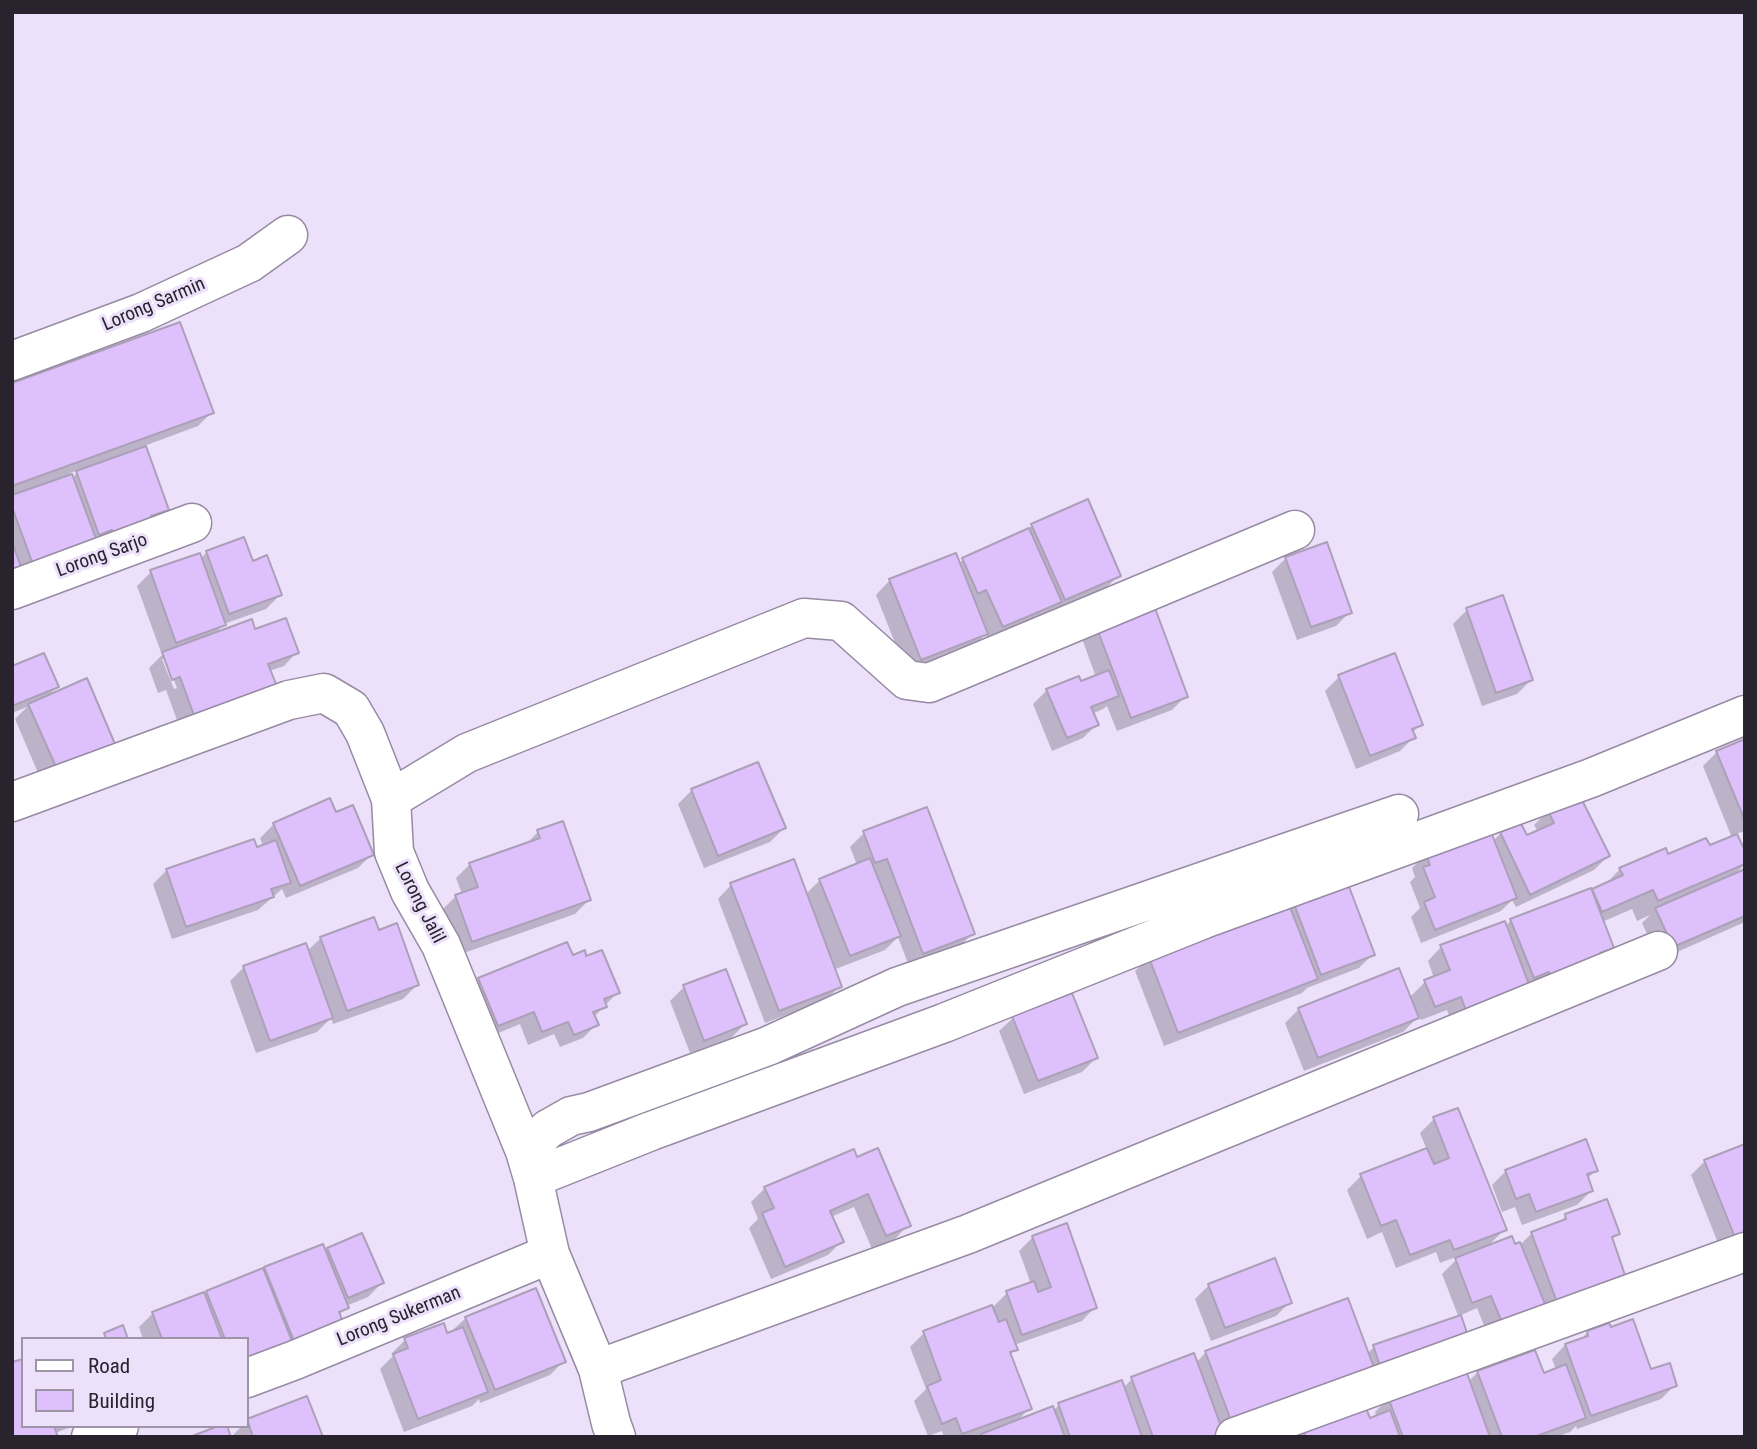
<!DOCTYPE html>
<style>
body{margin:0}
#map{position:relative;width:1757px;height:1449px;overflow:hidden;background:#ece0fa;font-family:"Roboto Condensed",sans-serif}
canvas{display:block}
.frame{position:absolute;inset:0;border:14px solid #28232d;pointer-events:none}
.legend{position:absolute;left:21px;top:1337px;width:228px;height:91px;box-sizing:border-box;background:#ece0fa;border:2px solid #9e94a8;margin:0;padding:9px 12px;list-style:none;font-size:21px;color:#28232d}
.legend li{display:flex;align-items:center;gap:14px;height:35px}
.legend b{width:35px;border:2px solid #9e94a8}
</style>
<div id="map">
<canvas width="1757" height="1449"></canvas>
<div class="frame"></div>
<ul class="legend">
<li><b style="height:9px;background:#fff"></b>Road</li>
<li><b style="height:19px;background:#dec0fc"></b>Building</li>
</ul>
</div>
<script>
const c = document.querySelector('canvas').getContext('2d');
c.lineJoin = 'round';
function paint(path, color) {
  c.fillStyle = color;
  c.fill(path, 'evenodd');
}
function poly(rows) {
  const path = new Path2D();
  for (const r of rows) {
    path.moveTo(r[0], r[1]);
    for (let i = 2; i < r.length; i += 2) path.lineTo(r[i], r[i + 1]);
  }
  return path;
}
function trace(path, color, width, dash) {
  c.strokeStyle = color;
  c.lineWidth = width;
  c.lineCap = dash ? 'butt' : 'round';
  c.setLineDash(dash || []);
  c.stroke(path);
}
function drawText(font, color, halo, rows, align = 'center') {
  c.font = font + ' "Roboto Condensed",sans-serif';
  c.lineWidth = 6;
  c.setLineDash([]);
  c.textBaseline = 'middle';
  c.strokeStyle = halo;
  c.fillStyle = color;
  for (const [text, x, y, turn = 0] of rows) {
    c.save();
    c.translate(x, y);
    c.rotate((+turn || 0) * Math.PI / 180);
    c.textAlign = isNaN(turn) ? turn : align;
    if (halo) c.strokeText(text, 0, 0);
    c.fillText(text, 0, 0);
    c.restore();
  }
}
paint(poly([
 [12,385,212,412,198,426,144,446,167,509,153,523,12,581,12,495,14,493,12,494],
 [81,469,72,478,70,473],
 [1032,525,1119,575,1105,589,1051,613,1050,611,1046,615,988,640,986,634,972,647,907,673,876,595,889,581,955,556,958,564,963,560,1026,532],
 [207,552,252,563,280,595,266,609,224,624,214,635,254,631,297,652,284,666,269,671,181,731,166,690,158,693,149,668,162,655,137,586,151,572,200,559],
 [162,659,166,659,177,688,174,689],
 [1286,558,1350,612,1336,626,1297,640,1272,572],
 [1467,610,1531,680,1517,694,1482,706,1453,624],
 [1095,622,1186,696,1172,710,1117,731,1107,706,1103,709,1092,714,1097,724,1083,738,1052,751,1033,704,1047,690,1080,683,1096,677,1081,636],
 [12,668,57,687,46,698,113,744,42,782,15,719,27,707,12,713],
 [1339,677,1421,724,1412,733,1414,737,1400,751,1356,769,1325,691],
 [1745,741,1745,831,1735,834,1745,855,1745,864,1733,876,1745,871,1745,922,1659,960,1642,923,1650,915,1637,921,1632,909,1602,922,1612,947,1600,959,1455,1032,1447,1010,1421,1020,1419,1016,1403,1032,1304,1071,1285,1023,1299,1009,1409,998,1425,982,1434,978,1428,961,1441,947,1505,927,1511,920,1591,893,1605,885,1620,869,1667,856,1709,848,1732,838,1703,766,1717,752],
 [692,790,784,828,770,842,704,868,678,804],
 [1548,811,1608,856,1594,870,1516,907,1512,900,1501,911,1421,943,1411,917,1420,908,1410,882,1415,877,1412,868,1426,854,1493,841,1501,833,1527,838,1538,832,1534,825],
 [335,815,372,854,358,868,286,898,282,889,258,910,172,939,153,884,167,870,263,846,260,838,274,824],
 [538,832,589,900,575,914,458,955,442,910,456,896,462,894,456,878,470,864,525,845],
 [864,833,973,933,959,947,909,966,898,937,885,950,833,970,840,986,826,1000,765,1023,718,899,731,885,805,895,820,880,857,865,850,847],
 [1295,905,1373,954,1359,968,1307,988,1302,993,1164,1046,1135,971,1149,957,1289,911],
 [378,932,417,985,403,999,333,1024,331,1018,317,1032,256,1053,230,981,244,967,307,951,321,938],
 [572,957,585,958,618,992,594,1017,597,1024,583,1038,560,1047,554,1034,528,1045,520,1024,484,1039,465,993,479,979],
 [684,987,745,1024,731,1038,690,1053,670,1001],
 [1013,1018,1096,1058,1082,1072,1024,1094,999,1031],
 [1434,1119,1505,1229,1486,1248,1514,1247,1521,1244,1532,1233,1557,1224,1566,1216,1618,1234,1611,1240,1626,1283,1491,1343,1477,1308,1459,1316,1469,1344,1249,1437,981,1437,984,1434,976,1437,944,1437,942,1431,928,1436,914,1401,926,1389,910,1347,924,1333,993,1307,1007,1293,1031,1284,1019,1251,1033,1237,1095,1307,1082,1321,1014,1345,1016,1349,1010,1355,1030,1408,1015,1423,1053,1411,1059,1405,1123,1388,1132,1379,1193,1356,1196,1363,1206,1352,1367,1354,1374,1347,1459,1318,1442,1274,1461,1255,1440,1263,1436,1252,1396,1268,1382,1232,1367,1239,1347,1190,1361,1176,1427,1150,1420,1133],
 [856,1159,908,1225,895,1239,872,1249,854,1207,831,1217,842,1241,828,1255,771,1279,749,1228,758,1219,751,1202,765,1188],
 [1705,1161,1745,1256,1726,1263,1691,1175],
 [1596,1170,1587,1179,1591,1191,1577,1205,1522,1225,1515,1207,1502,1212,1492,1185,1506,1171],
 [361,1236,382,1283,368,1297,346,1306,347,1307,338,1316,247,1375,247,1339,143,1339,139,1327,153,1313,263,1272,265,1269,324,1253,328,1250],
 [1209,1285,1290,1302,1276,1316,1211,1341,1195,1299],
 [466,1318,564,1361,550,1375,480,1403,479,1399,472,1406,404,1432,380,1369,393,1356,391,1354,405,1340,446,1336],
 [1588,1332,1675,1385,1661,1399,1577,1429,1576,1426,1570,1432,1556,1437,1298,1437,1304,1431,1369,1421,1377,1418,1375,1412,1389,1398,1468,1382,1478,1372,1543,1375,1556,1370,1552,1359,1565,1345,1580,1340],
 [306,1399,321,1437,234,1437,233,1435,242,1426,247,1426,247,1421],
 [23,1426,74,1426,55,1433]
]), '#0003');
const building = poly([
 [180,322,214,413,12,486,12,383,180,322],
 [146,446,169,510,151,516,155,530,118,544,112,530,99,535,76,471,146,446],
 [72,474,99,547,35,570,12,507,12,495,72,474],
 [1088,499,1121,576,1065,600,1031,524,1088,499],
 [1029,528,1062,602,1003,627,986,590,978,594,962,558,1029,528],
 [244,537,253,561,267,555,282,595,229,614,206,551,244,537],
 [12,542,23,572,12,576,12,542],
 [1327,542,1352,613,1311,627,1285,557,1327,542],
 [200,553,226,625,176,643,150,570,200,553],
 [956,553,988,634,921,660,889,579,956,553],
 [1503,595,1533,680,1496,693,1466,608,1503,595],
 [1152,600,1188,697,1131,718,1094,621,1152,600],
 [286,618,299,653,268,664,278,689,195,718,180,677,172,680,162,652,252,619,255,629,286,618],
 [44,653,59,687,12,706,12,666,44,653],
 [1395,653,1423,725,1412,729,1416,738,1370,756,1338,675,1395,653],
 [1109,670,1119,696,1091,707,1099,725,1067,738,1046,689,1079,676,1081,681,1109,670],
 [87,678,115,744,57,769,28,704,87,678],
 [1745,739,1745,821,1716,751,1745,739],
 [758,762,786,828,718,856,691,789,758,762],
 [1579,794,1610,856,1530,895,1500,832,1520,822,1527,835,1554,823,1547,809,1579,794],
 [330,798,336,812,353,805,374,855,300,886,273,823,330,798],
 [927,807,975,934,923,954,887,859,875,863,863,831,927,807],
 [563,821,591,900,472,942,455,895,478,887,469,863,540,838,537,830,563,821],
 [1489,827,1517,898,1435,930,1424,902,1435,897,1423,867,1430,865,1425,852,1489,827],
 [1737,834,1745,851,1745,864,1658,901,1653,890,1602,912,1592,889,1623,875,1619,868,1666,848,1668,854,1706,838,1710,845,1737,834],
 [254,839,257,847,276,840,291,883,271,889,274,897,186,927,166,869,254,839],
 [870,858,901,936,850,956,819,879,870,858],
 [794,859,842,987,779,1011,730,883,794,859],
 [1745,869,1745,916,1673,947,1655,908,1745,869],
 [1348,884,1375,955,1321,975,1294,904,1348,884],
 [1591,888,1614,948,1600,953,1605,967,1555,987,1549,972,1534,978,1510,919,1591,888],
 [1288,902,1318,979,1178,1033,1148,955,1288,902],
 [374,917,379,930,397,923,419,985,347,1011,320,937,374,917],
 [1505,921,1533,995,1469,1019,1461,997,1435,1007,1424,980,1450,970,1440,945,1505,921],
 [567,942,573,955,585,950,586,956,602,950,620,993,604,999,607,1007,593,1012,599,1025,574,1035,568,1022,542,1032,534,1012,498,1026,478,978,567,942],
 [306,943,333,1018,270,1041,243,966,306,943],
 [1399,968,1419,1018,1318,1058,1298,1008,1399,968],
 [726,969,747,1024,704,1041,683,985,726,969],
 [1072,993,1098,1058,1038,1081,1012,1016,1072,993],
 [1458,1108,1507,1230,1454,1250,1450,1240,1410,1255,1396,1220,1381,1226,1360,1174,1427,1148,1434,1164,1449,1158,1433,1117,1458,1108],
 [1586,1139,1598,1171,1587,1174,1593,1191,1536,1212,1529,1194,1516,1199,1505,1170,1586,1139],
 [1745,1144,1745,1249,1740,1250,1704,1160,1745,1144],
 [878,1148,911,1226,886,1236,868,1194,830,1211,844,1242,785,1267,762,1213,774,1208,764,1187,854,1149,857,1157,878,1148],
 [1607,1199,1620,1234,1612,1237,1628,1284,1558,1305,1531,1232,1566,1219,1565,1214,1607,1199],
 [1067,1223,1097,1308,1022,1335,1006,1291,1034,1281,1038,1292,1051,1287,1032,1236,1067,1223],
 [362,1233,384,1283,348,1298,327,1248,362,1233],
 [1512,1236,1515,1244,1520,1242,1549,1314,1505,1330,1491,1296,1472,1303,1455,1258,1512,1236],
 [323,1244,349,1308,339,1312,345,1327,296,1346,264,1267,323,1244],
 [1275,1258,1292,1303,1225,1328,1208,1284,1275,1258],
 [263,1268,295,1349,247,1368,247,1339,225,1339,206,1291,263,1268],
 [536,1288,566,1362,495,1390,465,1317,536,1288],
 [204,1292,222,1339,162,1339,152,1312,204,1292],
 [1348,1298,1379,1381,1236,1434,1205,1351,1348,1298],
 [992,1305,999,1322,1006,1319,1018,1350,1010,1352,1032,1409,962,1434,956,1418,942,1424,927,1386,941,1380,923,1331,992,1305],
 [1461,1315,1471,1345,1383,1375,1373,1345,1461,1315],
 [1633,1319,1651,1369,1670,1363,1677,1386,1591,1416,1565,1344,1588,1336,1587,1331,1609,1323,1611,1327,1633,1319],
 [444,1323,447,1333,463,1327,488,1392,418,1419,393,1354,408,1348,404,1338,444,1323],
 [123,1325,128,1339,106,1339,104,1333,123,1325],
 [1535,1350,1544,1373,1566,1364,1586,1418,1534,1437,1502,1437,1477,1371,1535,1350],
 [1194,1353,1225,1437,1153,1437,1131,1377,1194,1353],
 [23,1359,23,1426,54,1426,58,1437,12,1437,12,1362,23,1359],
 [1465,1368,1490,1437,1403,1437,1388,1397,1465,1368],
 [1122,1380,1142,1437,1070,1437,1058,1403,1122,1380],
 [307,1396,323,1437,253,1437,247,1419,307,1396],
 [1053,1406,1065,1437,982,1437,981,1434,1053,1406],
 [1365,1406,1370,1418,1390,1410,1400,1437,1306,1437,1303,1430,1365,1406],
 [218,1426,227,1426,231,1437,190,1437,218,1426]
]);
paint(building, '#dec0fc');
trace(building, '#aca0b8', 2);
const street = poly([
 [12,361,141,313,249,263,288,235],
 [12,590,192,523],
 [391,799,467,753,804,618,841,621,907,680,929,683,1295,530],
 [12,802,289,700,324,693,351,709,365,733,391,799,394,852,410,891,441,945,525,1151,533,1178,550,1254,598,1369,611,1423,616,1437],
 [525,1151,548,1129,571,1116,589,1112,768,1046,897,987,1399,814],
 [533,1178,651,1131,944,1023,1204,919,1591,778,1745,715],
 [598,1369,968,1234,1658,951],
 [247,1378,295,1360,550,1254],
 [91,1437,119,1426],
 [1235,1437,1745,1252]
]);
trace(street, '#968ba2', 41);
trace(street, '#fff', 38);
drawText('19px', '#28232d', '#ece0fa', [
 ["Lorong Sarmin",154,305,-23],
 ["Lorong Sarjo",102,556,-20],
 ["Lorong Jalil",419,903,63],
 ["Lorong Sukerman",399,1317,-22]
]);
</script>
